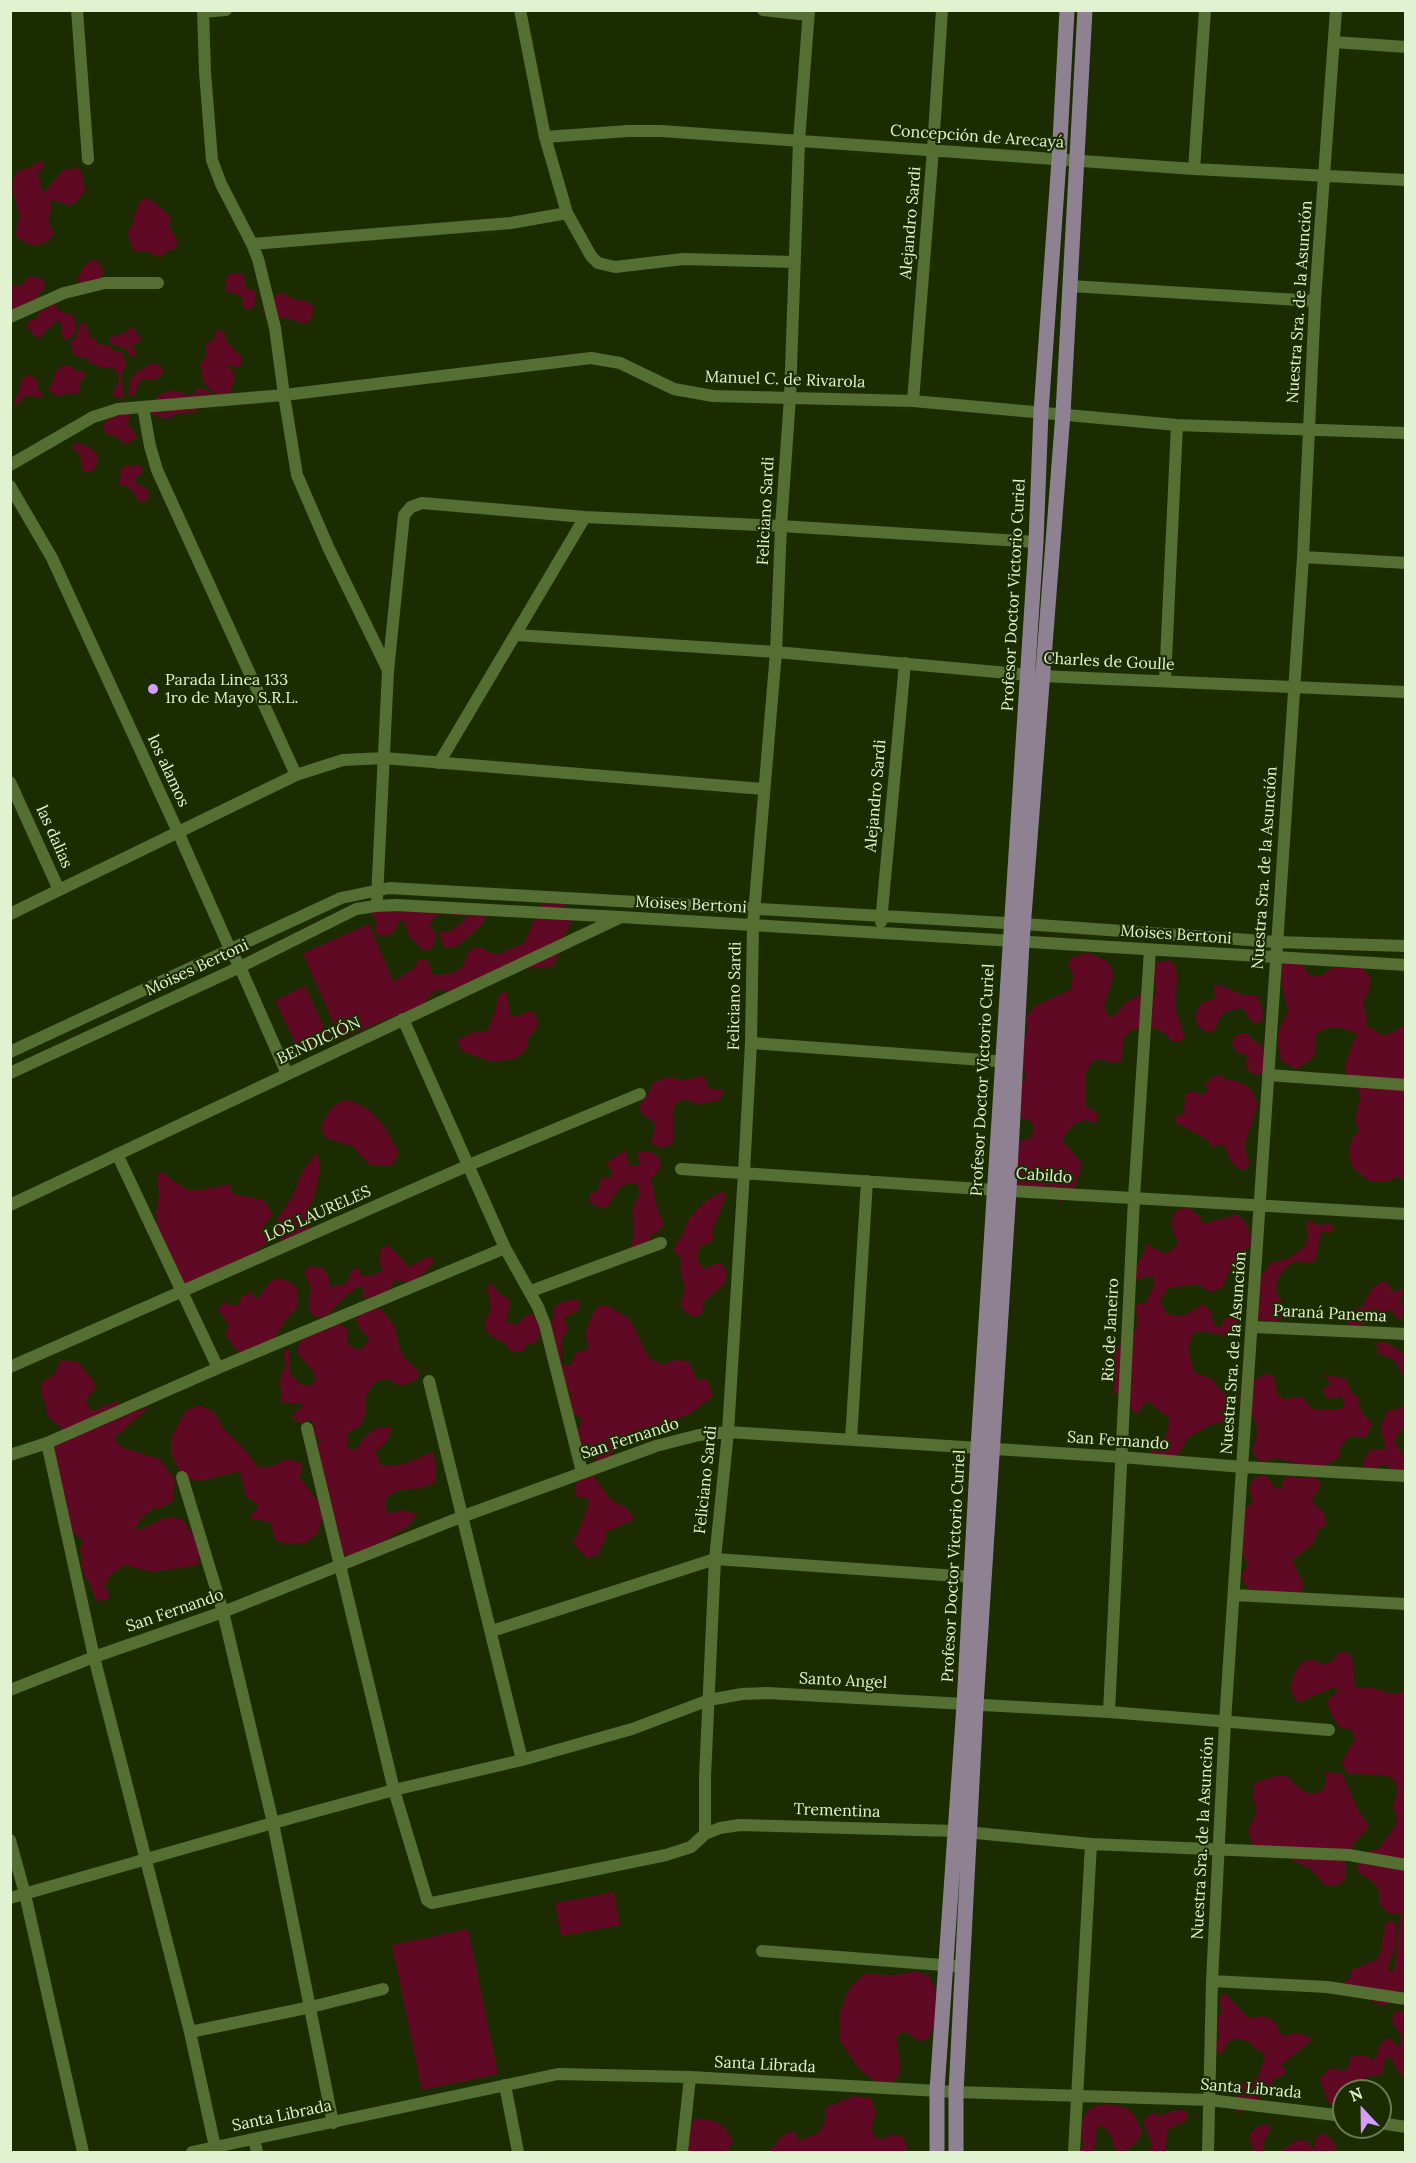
<!DOCTYPE html>
<meta charset="utf-8">
<style>
body{margin:0}
#map{position:relative;width:1416px;height:2163px;overflow:hidden;background:#1b2d00;font-family:Lora,serif}
canvas{display:block}
.frame{position:absolute;inset:0;border:12px solid #e1f2d1;pointer-events:none}
.north{position:absolute;left:1332px;top:2079px;width:60px;height:60px;box-sizing:border-box;background:#1b2d00;border:2px solid #6a7c54;border-radius:50%;rotate:338deg;font-size:16px;font-weight:700;line-height:24px;text-align:center;color:#e1f2d1}
.north::after{content:'';display:block;margin:auto;width:21px;height:27px;background:#d29dfd;clip-path:polygon(50% 0,100% 100%,50% 72%,0 100%)}
</style>
<div id="map">
<canvas width="1416" height="2163"></canvas>
<div class="frame"></div>
<div class="north">N</div>
</div>
<script>
const c = document.querySelector('canvas').getContext('2d');
c.lineJoin = 'round';
function paint(path, color) {
  c.fillStyle = color;
  c.fill(path, 'evenodd');
}
function poly(rows) {
  const path = new Path2D();
  for (const r of rows) {
    path.moveTo(r[0], r[1]);
    for (let i = 2; i < r.length; i += 2) path.lineTo(r[i], r[i + 1]);
  }
  return path;
}
function trace(path, color, width, dash) {
  c.strokeStyle = color;
  c.lineWidth = width;
  c.lineCap = dash ? 'butt' : 'round';
  c.setLineDash(dash || []);
  c.stroke(path);
}
function drawText(font, color, halo, rows, align = 'center') {
  c.font = font + ' Lora,serif';
  c.lineWidth = 4.5;
  c.setLineDash([]);
  c.textBaseline = 'middle';
  c.strokeStyle = halo;
  c.fillStyle = color;
  for (const [text, x, y, turn = 0] of rows) {
    c.save();
    c.translate(x, y);
    c.rotate((+turn || 0) * Math.PI / 180);
    c.textAlign = isNaN(turn) ? turn : align;
    if (halo) c.strokeText(text, 0, 0);
    c.fillText(text, 0, 0);
    c.restore();
  }
}
paint(poly([
 [42,160,44,168,39,171,37,176,42,183,40,186,44,193,60,173,66,169,78,168,82,173,85,191,74,204,67,205,61,202,50,200,51,211,48,219,54,235,46,242,33,246,16,237,17,222,20,219,12,187,14,177,19,169,24,170],
 [142,198,150,199,171,217,169,226,173,234,178,240,176,248,168,251,160,257,148,252,134,251,127,233,133,223,134,215],
 [93,260,98,261,104,272,100,278,90,284,79,284,78,278,81,270,88,262],
 [234,273,243,273,246,288,253,290,256,293,254,307,251,309,246,309,242,305,243,300,240,295,226,291,225,280,230,274],
 [29,276,44,279,45,286,35,300,11,313,11,284,14,286,20,286],
 [281,292,293,299,308,302,314,306,311,319,304,324,288,318,265,316,263,305],
 [54,303,59,311,74,316,76,331,69,339,65,339,62,336,61,324,57,320,51,327,46,330,40,339,32,334,27,325,28,321,37,318,38,313,44,309,47,309,46,305],
 [80,323,87,325,90,337,96,340,98,344,110,346,115,352,120,351,123,354,126,366,122,371,123,399,112,395,119,379,117,372,112,367,100,367,90,363,86,357,83,359,73,354,70,342,75,340],
 [132,326,141,339,138,343,130,344,133,346,137,354,130,357,128,350,111,344,109,340,110,337,124,333],
 [219,330,223,331,225,334,225,340,243,359,239,367,226,365,235,374,233,383,229,394,217,395,203,382,200,364,207,355,205,345,215,338,214,334],
 [152,363,161,366,163,372,161,376,154,380,140,379,135,394,134,396,128,394,131,378,137,372],
 [62,366,71,366,76,371,85,371,85,376,79,383,79,393,67,393,62,396,55,395,48,388,54,380,54,373],
 [28,374,37,380,37,390,44,394,41,397,25,396,16,406,14,405,16,396,20,389,21,380],
 [198,388,207,390,214,397,196,412,177,414,165,419,152,414,152,410,157,397,163,393,173,390,182,392,187,396,192,395],
 [123,402,131,410,128,425,136,434,136,438,126,445,115,436,106,434,103,428,104,424,119,403],
 [76,442,89,447,98,455,98,462,93,471,86,472,82,469,80,454,72,448],
 [127,465,141,466,143,468,141,474,135,479,135,483,148,489,149,497,144,502,139,502,134,493,127,486,119,486,118,484,121,476,120,470],
 [548,900,557,900,565,905,572,921,560,943,560,952,553,966,516,970,453,991,437,990,427,998,422,1010,415,1013,406,1011,340,1039,303,953,369,924,394,983,397,979,413,969,419,959,427,960,433,975,447,974,455,972,462,967,469,951,474,948,481,947,487,952,500,954,524,943,541,905],
 [367,909,487,915,483,923,467,938,455,947,444,948,439,932,449,932,467,918,465,915,458,916,449,914,441,914,433,918,430,926,436,934,433,948,425,951,409,937,404,921,400,920,393,933,385,936,375,934,376,920],
 [1088,953,1105,960,1112,968,1113,977,1104,1007,1109,1017,1115,1016,1125,1003,1132,999,1141,995,1150,996,1156,994,1152,963,1170,960,1176,968,1177,975,1175,1008,1185,1037,1180,1041,1172,1041,1162,1031,1150,1028,1139,1028,1131,1030,1123,1039,1122,1061,1110,1063,1104,1059,1098,1059,1091,1063,1085,1074,1085,1102,1086,1106,1097,1113,1098,1123,1085,1120,1079,1122,1072,1125,1062,1140,1082,1163,1074,1191,1061,1202,1055,1197,1048,1184,1041,1189,1025,1189,1020,1184,1014,1188,1017,1142,1031,1138,1034,1126,1028,1119,1005,1117,1026,1076,1025,1072,1021,1070,1024,1038,1028,1029,1026,1019,1029,1012,1035,1006,1072,989,1071,982,1074,976,1068,965,1071,957],
 [1299,957,1309,975,1321,976,1341,962,1362,967,1371,979,1368,994,1363,1001,1367,1021,1365,1025,1384,1036,1405,1025,1405,1182,1398,1176,1389,1181,1370,1182,1353,1168,1349,1158,1349,1149,1352,1139,1359,1130,1355,1121,1360,1094,1344,1069,1353,1042,1358,1034,1343,1028,1328,1028,1317,1032,1315,1038,1315,1054,1310,1060,1296,1069,1281,1061,1277,1039,1279,1029,1288,1012,1280,977,1280,968,1284,962],
 [1215,985,1221,985,1242,995,1258,996,1263,1012,1262,1022,1255,1023,1251,1021,1243,1008,1230,1010,1222,1014,1214,1031,1206,1032,1197,1025,1195,1015,1200,1004,1215,998,1214,988],
 [305,986,330,1040,300,1054,275,1000],
 [507,992,510,1015,520,1015,530,1011,534,1013,538,1021,538,1026,527,1040,527,1048,521,1055,513,1059,493,1062,462,1051,457,1040,476,1031,487,1031,496,1009,497,999,501,993],
 [1242,1034,1247,1034,1265,1050,1265,1073,1254,1075,1246,1068,1247,1055,1237,1053,1232,1044,1234,1036],
 [1217,1075,1224,1075,1223,1081,1230,1079,1246,1085,1252,1091,1258,1104,1244,1147,1250,1164,1245,1170,1240,1170,1230,1160,1225,1147,1219,1144,1213,1148,1208,1140,1176,1123,1175,1117,1184,1113,1185,1094,1193,1091,1200,1095,1208,1091,1205,1083],
 [700,1076,705,1077,708,1088,723,1090,720,1100,698,1104,683,1099,678,1102,674,1105,673,1111,673,1143,665,1147,659,1147,651,1144,655,1127,653,1121,644,1116,640,1110,640,1104,646,1097,653,1083,667,1077,685,1080],
 [345,1100,355,1102,370,1111,385,1127,398,1151,395,1162,390,1166,371,1166,351,1145,327,1139,321,1128,326,1116,333,1106],
 [625,1150,630,1166,639,1165,638,1152,649,1151,658,1156,661,1167,651,1179,657,1208,664,1224,658,1232,651,1235,648,1246,631,1252,634,1231,632,1210,640,1192,637,1184,630,1183,620,1187,608,1206,601,1208,590,1202,590,1194,599,1189,600,1179,612,1176,610,1166,605,1164],
 [315,1154,317,1154,320,1168,315,1194,308,1211,310,1236,282,1242,277,1234,277,1219,291,1198,303,1170],
 [164,1172,169,1178,190,1191,218,1187,229,1184,233,1194,264,1200,271,1212,271,1217,261,1229,263,1234,270,1242,256,1250,254,1257,187,1289,157,1226,156,1213,159,1194,157,1180,158,1174],
 [723,1191,726,1197,712,1231,713,1238,712,1241,700,1247,697,1253,698,1262,705,1269,715,1264,722,1264,727,1273,724,1284,704,1301,702,1314,695,1317,686,1313,680,1305,685,1289,680,1268,681,1259,673,1249,683,1233,688,1219,707,1200],
 [1187,1207,1199,1216,1204,1224,1237,1214,1245,1221,1250,1233,1251,1244,1229,1272,1222,1288,1210,1292,1197,1284,1168,1288,1160,1301,1166,1313,1173,1316,1183,1316,1203,1304,1210,1310,1214,1325,1221,1327,1223,1320,1236,1312,1238,1333,1229,1336,1202,1331,1193,1333,1188,1349,1194,1372,1214,1380,1217,1387,1229,1397,1234,1411,1224,1421,1210,1425,1186,1439,1183,1448,1176,1455,1159,1455,1152,1453,1151,1450,1163,1440,1168,1431,1169,1417,1158,1410,1150,1402,1145,1403,1137,1414,1133,1412,1128,1401,1114,1391,1114,1349,1131,1337,1137,1325,1136,1304,1145,1303,1154,1286,1154,1277,1149,1276,1135,1280,1131,1274,1145,1251,1145,1243,1165,1254,1170,1251,1178,1243,1171,1225,1175,1211],
 [1309,1220,1318,1225,1331,1224,1334,1228,1333,1231,1328,1233,1324,1231,1321,1233,1315,1261,1309,1263,1296,1261,1289,1264,1277,1279,1276,1291,1282,1302,1282,1317,1278,1321,1272,1322,1252,1317,1258,1301,1261,1297,1254,1277,1264,1272,1272,1262,1287,1259,1304,1247,1308,1236,1306,1224],
 [388,1245,409,1267,429,1256,435,1260,425,1272,411,1283,395,1280,387,1293,365,1298,362,1297,364,1286,358,1287,346,1295,329,1314,320,1318,312,1315,308,1306,311,1287,304,1273,310,1266,322,1268,328,1275,330,1288,334,1285,344,1285,348,1280,350,1272,358,1267,361,1276,371,1276,384,1269,380,1266,379,1250],
 [279,1278,288,1281,297,1288,298,1307,287,1318,282,1327,275,1335,274,1339,245,1355,237,1351,225,1334,229,1325,218,1310,222,1304,226,1302,231,1305,238,1306,241,1297,250,1292,258,1299,270,1281],
 [489,1282,500,1294,509,1299,510,1304,506,1322,516,1325,527,1315,532,1314,536,1319,540,1327,539,1335,535,1344,527,1344,523,1351,511,1352,504,1342,497,1340,486,1331,484,1323,491,1309,488,1290],
 [1381,1282,1387,1282,1393,1293,1400,1289,1403,1292,1400,1304,1405,1306,1405,1314,1402,1314,1401,1320,1396,1318,1392,1310,1390,1309,1385,1315,1375,1308,1365,1316,1364,1323,1356,1329,1348,1324,1343,1315,1363,1306,1372,1288],
 [578,1299,580,1309,564,1318,568,1329,561,1340,561,1363,570,1366,577,1351,581,1352,588,1348,585,1333,592,1315,598,1306,608,1305,630,1320,649,1358,663,1365,674,1360,689,1361,696,1379,707,1379,713,1396,691,1413,662,1425,650,1440,633,1444,627,1441,621,1443,617,1445,610,1458,598,1463,578,1446,577,1432,582,1421,579,1416,570,1415,569,1400,571,1395,565,1382,550,1324,554,1314,554,1308,561,1302],
 [373,1308,381,1309,395,1327,398,1343,404,1358,419,1371,418,1378,404,1385,396,1384,390,1379,382,1379,374,1383,366,1396,366,1412,360,1426,347,1433,347,1448,356,1450,364,1437,376,1428,392,1427,387,1441,375,1452,382,1466,404,1464,433,1452,436,1467,436,1482,421,1488,399,1490,385,1498,387,1514,402,1510,418,1514,408,1526,381,1543,360,1552,347,1555,343,1553,308,1453,320,1441,318,1437,315,1439,311,1428,314,1423,309,1420,299,1423,291,1417,302,1406,303,1403,288,1404,280,1401,282,1394,279,1382,285,1367,284,1351,289,1349,290,1373,295,1379,302,1385,309,1386,315,1381,314,1372,298,1354,298,1346,303,1337,333,1325,341,1324,347,1329,348,1344,355,1350,362,1348,369,1339,359,1327,356,1320,358,1312],
 [1386,1342,1405,1354,1405,1378,1394,1360,1379,1354,1377,1350,1376,1343],
 [61,1360,78,1362,97,1386,85,1401,92,1411,117,1401,127,1413,154,1406,146,1410,114,1438,121,1447,160,1459,175,1480,173,1501,157,1510,153,1501,155,1507,143,1517,134,1529,138,1530,167,1517,182,1519,194,1536,200,1550,198,1565,152,1572,125,1565,111,1574,104,1587,109,1593,107,1600,96,1601,90,1584,83,1575,80,1549,83,1540,77,1537,69,1529,51,1452,62,1428,47,1416,46,1406,41,1393,42,1382,53,1376],
 [1266,1374,1273,1375,1276,1384,1277,1394,1284,1399,1300,1397,1305,1399,1308,1405,1315,1410,1339,1409,1343,1407,1344,1402,1341,1396,1329,1399,1326,1396,1323,1392,1324,1387,1331,1384,1326,1377,1326,1374,1346,1379,1351,1392,1358,1396,1359,1405,1363,1414,1372,1423,1368,1434,1364,1438,1354,1436,1348,1437,1339,1450,1339,1458,1318,1468,1315,1465,1302,1465,1277,1458,1259,1462,1252,1450,1256,1440,1257,1427,1253,1416,1240,1405,1241,1390,1252,1380],
 [201,1405,215,1413,222,1427,249,1455,258,1468,273,1466,287,1459,302,1463,300,1478,319,1503,322,1518,317,1534,304,1543,288,1544,275,1540,270,1522,249,1518,259,1505,246,1497,240,1471,199,1481,183,1478,171,1453,171,1437,186,1410],
 [1405,1405,1405,1423,1394,1442,1405,1458,1405,1474,1400,1474,1387,1465,1380,1465,1376,1469,1369,1470,1364,1467,1363,1461,1368,1452,1374,1449,1386,1449,1380,1428,1388,1410,1394,1410],
 [592,1474,611,1500,625,1507,635,1519,606,1532,605,1540,598,1555,587,1558,573,1543,585,1515,589,1499,574,1496,577,1480],
 [1266,1475,1275,1488,1283,1487,1282,1481,1289,1476,1299,1478,1315,1475,1321,1485,1312,1500,1316,1506,1324,1512,1326,1526,1318,1529,1314,1543,1292,1560,1304,1585,1300,1594,1249,1589,1241,1578,1241,1574,1248,1565,1240,1549,1243,1513,1247,1506,1253,1503,1249,1487,1255,1477],
 [1346,1652,1352,1657,1355,1687,1373,1688,1391,1694,1405,1692,1405,1987,1391,2003,1380,2006,1369,1999,1347,1991,1343,1983,1350,1978,1351,1970,1376,1960,1380,1954,1384,1928,1387,1922,1391,1921,1395,1921,1397,1928,1395,1948,1388,1965,1389,1972,1394,1972,1401,1913,1390,1914,1386,1911,1379,1904,1379,1890,1372,1881,1359,1873,1357,1864,1365,1854,1380,1847,1395,1826,1397,1818,1393,1808,1397,1792,1396,1783,1389,1775,1348,1774,1344,1768,1342,1761,1355,1739,1352,1730,1340,1727,1333,1718,1328,1705,1328,1700,1339,1690,1334,1687,1299,1702,1296,1701,1290,1687,1297,1668,1304,1661,1312,1660,1323,1664,1333,1661,1337,1653],
 [1327,1772,1342,1773,1357,1808,1369,1827,1354,1843,1346,1858,1346,1877,1338,1886,1325,1886,1310,1868,1293,1861,1290,1855,1257,1849,1252,1843,1248,1830,1255,1815,1256,1804,1252,1800,1254,1783,1278,1775,1286,1776,1303,1791,1314,1794,1322,1791,1326,1783,1325,1775],
 [614,1892,620,1925,561,1936,555,1903],
 [468,1929,498,2074,422,2090,392,1945],
 [916,1971,929,1976,937,1993,936,2021,928,2039,920,2041,904,2031,896,2037,900,2064,899,2074,894,2082,875,2081,860,2070,840,2041,839,2013,850,1987,864,1974,896,1975],
 [1226,1994,1245,2015,1250,2018,1263,2016,1270,2019,1276,2023,1280,2034,1284,2036,1296,2033,1308,2036,1312,2040,1281,2065,1287,2071,1282,2076,1274,2078,1266,2096,1254,2101,1239,2113,1231,2107,1236,2099,1237,2085,1242,2082,1248,2084,1258,2077,1263,2062,1264,2053,1254,2048,1250,2042,1236,2038,1229,2041,1221,2054,1216,2054,1214,2051,1212,2046,1220,2035,1215,2029,1217,2016,1222,2012,1219,2001,1221,1996],
 [1405,2011,1405,2083,1405,2077,1399,2073,1390,2056,1385,2059,1382,2074,1366,2077,1356,2087,1345,2089,1342,2101,1333,2106,1328,2102,1319,2078,1331,2068,1344,2071,1349,2065,1351,2056,1368,2056,1372,2060,1375,2059,1379,2047,1386,2038,1392,2040,1398,2047,1403,2037,1392,2023,1393,2013],
 [854,2096,870,2098,872,2100,876,2112,871,2128,873,2135,880,2140,894,2134,904,2138,908,2149,902,2152,769,2152,783,2135,794,2131,799,2141,820,2132,825,2122,825,2108],
 [1110,2104,1125,2107,1134,2115,1142,2131,1136,2143,1124,2152,1118,2152,1113,2145,1112,2138,1103,2125,1097,2128,1095,2131,1095,2146,1092,2152,1079,2152,1084,2144,1078,2135,1084,2116,1089,2109,1097,2105],
 [1182,2110,1187,2111,1188,2115,1186,2121,1168,2129,1165,2152,1149,2152,1152,2144,1143,2121,1146,2117,1155,2112,1159,2117,1171,2111],
 [699,2118,714,2121,725,2128,733,2142,726,2152,679,2152,688,2123],
 [1266,2124,1271,2128,1264,2142,1264,2152,1254,2152,1249,2136,1255,2128],
 [1321,2134,1325,2134,1334,2142,1336,2147,1334,2152,1279,2152,1297,2140,1308,2141,1312,2149,1314,2148,1315,2139]
]), '#5f0925');
trace(poly([
 [77,10,88,159],
 [203,10,205,72,212,160,221,184,252,244,511,223,567,213],
 [520,10,545,137,567,213,591,256,598,263,615,267,683,259,795,262],
 [763,10,809,15],
 [203,12,226,10],
 [1334,42,1406,47],
 [545,137,628,131,661,131,1194,169,1406,180],
 [1194,169,1205,10],
 [252,244,258,259,275,328,284,395,297,475,329,549,388,670],
 [1070,286,1315,301],
 [10,317,64,293,105,283,158,283],
 [913,401,933,149,942,10],
 [143,407,150,446,157,470,296,775],
 [10,465,93,417,118,409,284,395,591,358,620,363,674,389,713,396,913,401,1177,425,1406,433],
 [10,486,52,558,178,832,230,949,240,967,287,1074],
 [1303,557,1406,563],
 [516,635,776,652,1041,676,1406,692],
 [1165,681,1177,425],
 [439,763,585,517],
 [10,782,59,890,10,914],
 [59,890,296,775,343,760,384,758,763,789],
 [377,898,388,671,404,515,411,507,422,503,585,517,781,526,1036,542],
 [881,922,905,663],
 [403,1019,505,1248,538,1307,545,1325,582,1472],
 [751,1043,1010,1062],
 [10,1052,341,898,389,888,1024,924,1277,942,1406,946],
 [10,1073,240,967,356,909,375,906,396,905,621,917,1406,965],
 [1268,1075,1406,1085],
 [117,1154,218,1368],
 [681,1169,995,1190,1406,1214],
 [10,1205,619,918],
 [531,1291,661,1243],
 [1253,1327,1406,1334],
 [10,1367,469,1165,640,1094],
 [429,1381,522,1760],
 [307,1428,394,1790,427,1900,432,1903,666,1855,691,1847,705,1834,720,1828,740,1825,955,1831,1091,1844,1349,1855,1406,1865],
 [851,1440,867,1181],
 [47,1443,94,1657,190,2032,215,2147],
 [10,1455,47,1443,218,1368,505,1248],
 [182,1477,223,1612,273,1823,333,2123],
 [1234,1595,1406,1604],
 [492,1631,715,1559,972,1577],
 [10,1690,94,1657,223,1612,461,1517,656,1446,699,1435,728,1432,1121,1457,1243,1467,1406,1476],
 [1109,1712,1134,1198,1150,950],
 [705,1834,705,1777,715,1559,728,1432,744,1172,751,1043,753,925,776,652,781,526,790,397,799,141,809,10],
 [10,1840,25,1894,83,2152],
 [10,1898,273,1823,394,1790,522,1760,632,1729,709,1700,742,1694,767,1693,1109,1712,1329,1730],
 [762,1951,955,1966],
 [1212,1981,1327,1987,1406,1999],
 [190,2032,311,2007,383,1989],
 [505,2085,518,2152],
 [1380,2123,1406,2127],
 [254,2139,257,2152],
 [192,2152,558,2074,690,2077,956,2092,1209,2100,1344,2116],
 [682,2152,690,2077],
 [1074,2152,1091,1844],
 [1208,2152,1212,1981,1225,1722,1303,557,1315,301,1336,10]
]), '#546f31', 12);
trace(poly([
 [937,2152,937,2090,964,1705,978,1448,1036,542,1041,412,1059,160,1067,10],
 [956,2152,956,2092,976,1705,1009,1190,1022,942,1063,413,1085,10]
]), '#8e8292', 15);
for (const [x, y, r, color] of [
 [153,689,6,"#d29dfd"]
]) {
  const dot = new Path2D();
  dot.arc(x, y, r, 0, 2 * Math.PI);
  c.fillStyle = color;
  c.fill(dot);
  trace(dot, '#1b2d00', 2);
}
drawText('16px', '#e1f2d1', '#1b2d00', [
 ["Concepción de Arecayá",977,137,4],
 ["Alejandro Sardi",911,223,-85],
 ["Nuestra Sra. de la Asunción",1300,302,-86],
 ["Manuel C. de Rivarola",785,380,2],
 ["Feliciano Sardi",766,511,-87],
 ["Profesor Doctor Victorio Curiel",1014,595,-87],
 ["Charles de Goulle",1109,662,3],
 ["los alamos",168,771,65],
 ["Alejandro Sardi",876,796,-85],
 ["las dalias",54,837,66],
 ["Nuestra Sra. de la Asunción",1265,868,-86],
 ["Moises Bertoni",691,905,3],
 ["Moises Bertoni",1176,935,4],
 ["Moises Bertoni",197,968,-25],
 ["Feliciano Sardi",735,996,-89],
 ["BENDICIÓN",319,1041,-25],
 ["Profesor Doctor Victorio Curiel",983,1080,-87],
 ["Cabildo",1044,1176,4],
 ["LOS LAURELES",318,1214,-24],
 ["Paraná Panema",1330,1314,3],
 ["Rio de Janeiro",1111,1330,-87],
 ["Nuestra Sra. de la Asunción",1234,1353,-86],
 ["San Fernando",630,1439,-18],
 ["San Fernando",1118,1441,4],
 ["Feliciano Sardi",706,1480,-84],
 ["Profesor Doctor Victorio Curiel",954,1566,-87],
 ["San Fernando",175,1611,-19],
 ["Santo Angel",843,1681,3],
 ["Trementina",837,1811,2],
 ["Nuestra Sra. de la Asunción",1203,1838,-87],
 ["Santa Librada",765,2065,3],
 ["Santa Librada",1251,2089,5],
 ["Santa Librada",282,2116,-12]
]);
drawText('16px', '#e1f2d1', '#1b2d00', [
 ["Parada Linea 133",165,680],
 ["1ro de Mayo S.R.L.",165,698]
], 'left');
</script>
